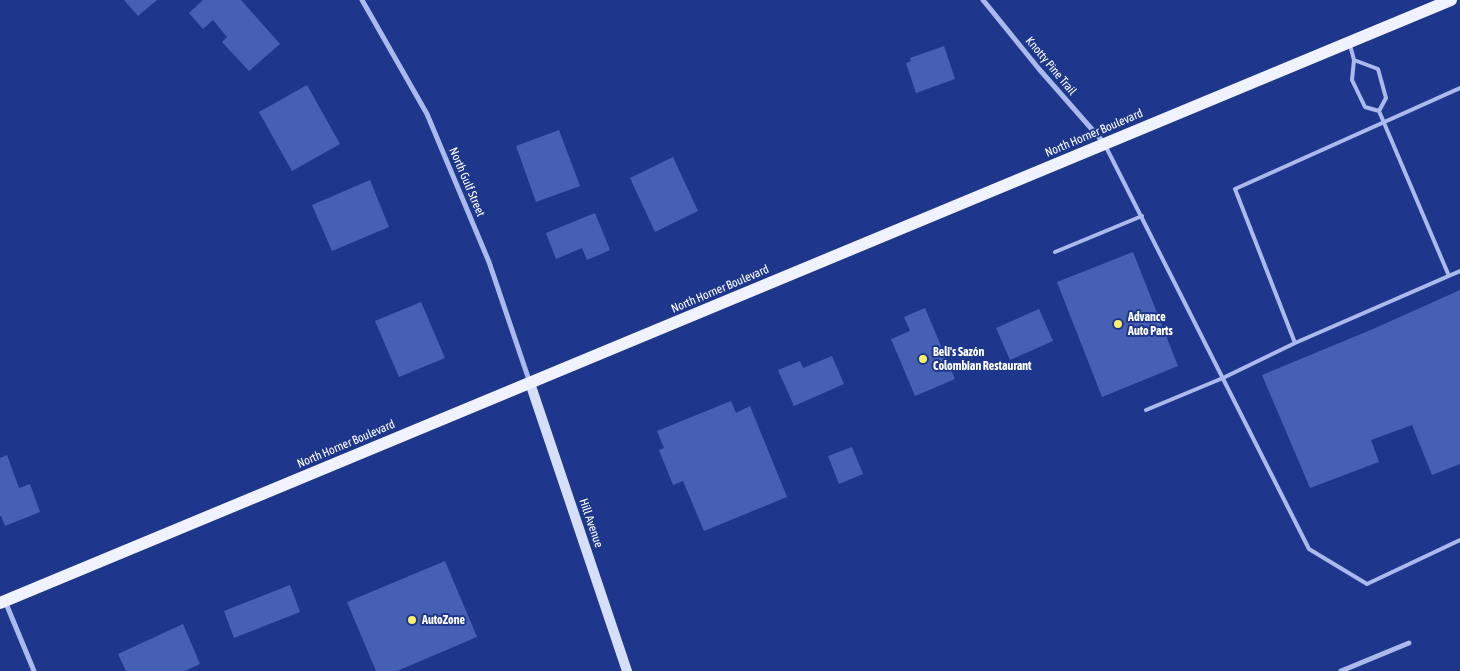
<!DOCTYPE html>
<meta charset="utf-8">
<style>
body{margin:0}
canvas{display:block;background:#1e378c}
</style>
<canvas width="1460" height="671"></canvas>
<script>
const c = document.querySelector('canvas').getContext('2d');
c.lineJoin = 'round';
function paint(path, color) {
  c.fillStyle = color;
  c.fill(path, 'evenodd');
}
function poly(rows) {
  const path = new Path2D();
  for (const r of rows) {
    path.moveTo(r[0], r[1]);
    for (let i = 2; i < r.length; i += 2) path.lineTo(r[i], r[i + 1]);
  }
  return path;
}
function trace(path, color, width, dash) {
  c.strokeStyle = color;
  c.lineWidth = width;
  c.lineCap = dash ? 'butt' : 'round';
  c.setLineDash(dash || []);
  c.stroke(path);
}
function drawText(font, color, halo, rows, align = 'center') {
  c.font = font + ' "Asap Condensed",sans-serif';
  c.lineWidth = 4;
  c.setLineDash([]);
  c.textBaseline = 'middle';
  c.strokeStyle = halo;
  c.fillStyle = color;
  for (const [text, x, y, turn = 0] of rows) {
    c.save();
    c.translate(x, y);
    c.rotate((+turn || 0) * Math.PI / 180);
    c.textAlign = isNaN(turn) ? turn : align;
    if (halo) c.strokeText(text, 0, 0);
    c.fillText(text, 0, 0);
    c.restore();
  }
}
paint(poly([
 [124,0,157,0,138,16],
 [203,0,241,0,280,44,249,71,222,42,227,37,213,20,203,29,189,13],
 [944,46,955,79,916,93,906,63,911,61,910,58],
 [307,85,340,144,292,171,259,112],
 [559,130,580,186,536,202,516,146],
 [673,157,698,211,655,232,630,178],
 [370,180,389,227,332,251,312,205],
 [595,213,610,250,587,260,582,248,556,259,546,233],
 [1133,252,1178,366,1102,397,1057,282],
 [1460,290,1460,464,1432,475,1412,425,1371,440,1379,462,1310,488,1262,375,1373,329],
 [421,302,445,358,399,377,375,321],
 [925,308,955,379,915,396,891,339,910,331,904,317],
 [1039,309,1053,341,1010,360,996,328],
 [832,356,844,384,794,406,778,370,800,361,803,368],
 [731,401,736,413,750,406,787,497,704,531,683,481,673,485,659,450,664,448,657,431],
 [852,447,863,474,839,484,828,456],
 [7,455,19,488,30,484,40,512,5,526,1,516,0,516,0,458],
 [445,561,477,637,397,671,376,671,347,602],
 [290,585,300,612,234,638,224,611],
 [183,624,200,664,185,671,126,671,118,654]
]), '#4660b3');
trace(poly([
 [1350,45,1354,60,1352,80,1365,107,1379,111,1386,98,1378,69,1354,60],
 [1460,88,1235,189,1295,343,1460,271],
 [1379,111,1449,276],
 [1105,145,1309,549,1367,584,1460,540],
 [1055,252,1142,216],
 [1146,410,1223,378,1295,343]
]), '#aabaec', 4);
trace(poly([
 [362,0,427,114,489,262,530,383],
 [983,0,1039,69,1104,143],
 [5,601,34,671],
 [1341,671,1409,643]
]), '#aabaec', 5);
trace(poly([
 [530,383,627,671]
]), '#d6def9', 10);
trace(poly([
 [0,603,1451,0]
]), '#f0f2ff', 12);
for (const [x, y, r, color] of [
 [1118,324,5,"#fcf069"],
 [923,359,5,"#fcf069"],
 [412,620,5,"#fcf069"]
]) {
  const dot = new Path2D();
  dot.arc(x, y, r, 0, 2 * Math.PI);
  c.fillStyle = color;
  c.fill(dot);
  trace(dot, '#1e378c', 2);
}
drawText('12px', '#fff', '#1e378c', [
 ["Knotty Pine Trail",1051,66,50],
 ["North Horner Boulevard",1094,133,-23],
 ["North Gulf Street",467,182,67],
 ["North Horner Boulevard",720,289,-23],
 ["North Horner Boulevard",346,444,-23],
 ["Hill Avenue",591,523,71]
]);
drawText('bold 12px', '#fff', '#1e378c', [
 ["Advance",1128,317],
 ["Auto Parts",1128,331],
 ["Beli's Sazón",933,352],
 ["Colombian Restaurant",933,366],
 ["AutoZone",422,620]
], 'left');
</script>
